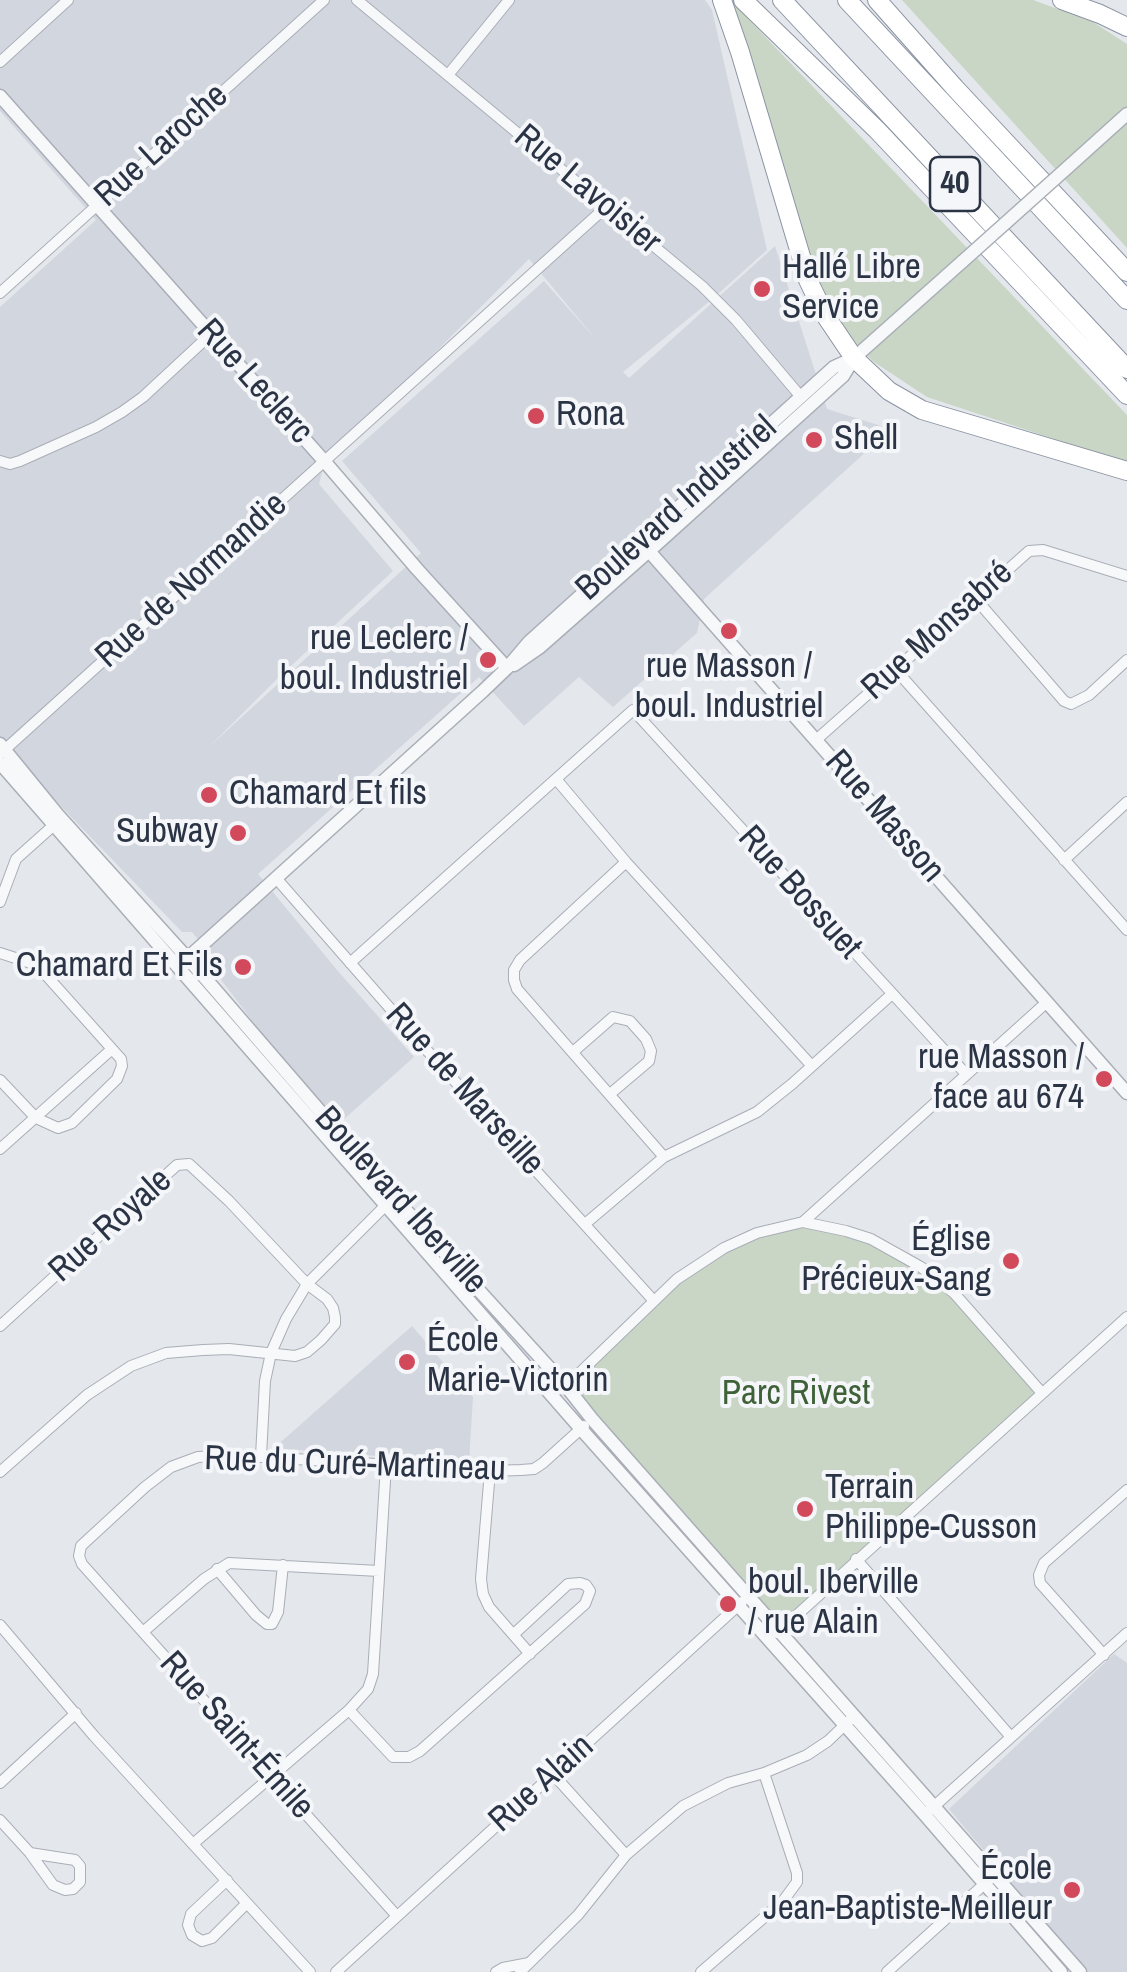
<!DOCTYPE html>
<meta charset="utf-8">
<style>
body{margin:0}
canvas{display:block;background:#e4e7ec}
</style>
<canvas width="1127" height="1972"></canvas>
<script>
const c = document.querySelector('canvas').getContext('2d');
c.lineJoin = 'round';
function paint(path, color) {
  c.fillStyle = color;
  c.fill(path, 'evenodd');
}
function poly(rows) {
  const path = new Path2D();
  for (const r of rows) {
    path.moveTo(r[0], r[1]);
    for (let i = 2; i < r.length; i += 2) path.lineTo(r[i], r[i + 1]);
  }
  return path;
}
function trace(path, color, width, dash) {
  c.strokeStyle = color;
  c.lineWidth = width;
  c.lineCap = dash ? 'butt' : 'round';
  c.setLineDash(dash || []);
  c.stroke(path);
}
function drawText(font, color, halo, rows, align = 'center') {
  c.font = font + ' "Archivo Narrow",sans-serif';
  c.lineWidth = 8;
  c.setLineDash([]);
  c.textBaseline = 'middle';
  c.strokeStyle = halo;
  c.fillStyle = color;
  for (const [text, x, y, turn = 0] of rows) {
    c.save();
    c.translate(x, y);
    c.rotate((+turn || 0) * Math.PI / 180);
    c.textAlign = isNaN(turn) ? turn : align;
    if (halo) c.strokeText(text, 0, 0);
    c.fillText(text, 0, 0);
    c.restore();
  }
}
paint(poly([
 [0,0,705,0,712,10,767,250,710,301,623,372,629,378,775,246,827,409,891,429,704,599,697,633,613,707,579,677,524,726,479,677,258,874,337,970,414,1057,334,1128,209,964,213,957,192,932,182,932,0,743,0,307,96,220,0,111],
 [529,259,599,343,544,281,342,461,421,553,209,747,277,679,393,571,319,484,325,462],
 [412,1326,473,1397,469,1463,274,1448],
 [1114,1654,1127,1663,1127,1972,1086,1972,949,1809]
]), '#d2d6de');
paint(poly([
 [730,0,1127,415,1127,463,927,397,874,362,844,334,814,280],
 [902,0,1033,0,1093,22,1127,44,1127,248],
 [788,1224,869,1239,952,1291,1043,1392,778,1631,566,1386,678,1279,724,1247]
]), '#c9d6c5');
const minor = poly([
 [357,0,702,286,736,320,801,397],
 [0,62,68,0],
 [448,75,509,0],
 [0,293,324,0],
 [0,461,10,464,20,461,96,427,122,412,143,397,211,334],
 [975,598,1064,701,1071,704,1089,695,1127,660],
 [895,669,1127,930],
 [816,740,1029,551,1043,550,1127,576],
 [1,753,606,207],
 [556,779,626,862,811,1065],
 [1064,860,1127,802],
 [626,862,520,960,514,970,514,980,517,989,664,1157],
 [276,878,423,1046,654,1301],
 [0,902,16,859,54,825],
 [0,953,37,965,121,1059,122,1066,117,1079,72,1123,58,1128,36,1118,0,1080],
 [350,963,633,710,966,1074],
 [573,1052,613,1017,630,1021,646,1039,651,1051,649,1061,610,1094],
 [0,1149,112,1049],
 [803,1222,1047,1002],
 [585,1224,664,1157,757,1112,792,1084,892,994],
 [0,1326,177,1165,189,1164,229,1201,307,1284,327,1299,333,1308,335,1317,335,1324,321,1340,307,1352,295,1356,229,1349,203,1350,166,1353,131,1366,87,1395,0,1472],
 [566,1386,677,1279,724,1248,757,1233,803,1222,846,1231,871,1239,921,1267,954,1293,1042,1393],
 [261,1456,265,1381,271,1353,286,1319,307,1284,390,1201],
 [490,1471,481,1579,483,1594,489,1607,530,1654],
 [856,1559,1011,1737],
 [217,1569,256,1615,267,1624,272,1624,278,1612,283,1565],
 [0,1625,94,1736,310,1972],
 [143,1632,204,1579,229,1563,379,1571],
 [777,1633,1127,1317],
 [1104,1655,1040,1583,1039,1575,1044,1563,1127,1490],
 [349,1710,393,1757,409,1757,420,1751,585,1604,590,1591,586,1585,580,1583,568,1584,514,1634],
 [552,1773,626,1855],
 [0,1783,76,1713],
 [930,1810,1127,1633],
 [0,1820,30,1853,53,1885,65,1890,73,1889,80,1882,80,1866,75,1860,30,1853],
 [194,1843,349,1710,368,1689,373,1674,386,1465],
 [227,1880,191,1914,188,1925,192,1935,202,1941,212,1938,247,1903],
 [396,1915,82,1564,79,1556,81,1546,145,1487,171,1467,198,1457,230,1455,490,1471,521,1470,534,1469,543,1463,584,1426],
 [336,1972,742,1602],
 [496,1972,503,1968,529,1963],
 [520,1972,578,1915,626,1855,683,1806,728,1783,764,1773,807,1755,828,1741,850,1720],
 [701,1972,783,1901,797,1882,797,1873,764,1773],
 [887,1972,990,1879]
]);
const tertiary = poly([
 [0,96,325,462,417,569,507,668],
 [1067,168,1127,114],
 [641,542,1127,1093],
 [514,665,540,647,658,543,843,376,854,358,963,261],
 [0,744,58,815,199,971,394,1197,566,1386,592,1419,1080,1972],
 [0,763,581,1429,925,1815,1061,1972],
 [181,964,483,691,507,668,529,642,834,367,854,358]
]);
const motorway = poly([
 [722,0,740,52,808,280,825,315,854,358,889,391,922,410,1127,471],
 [743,0,877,130,1127,395],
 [782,0,1127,369],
 [847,0,1127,300],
 [877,0,955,88,1127,272],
 [1062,0,1100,14,1127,27]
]);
trace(minor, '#a9aeb7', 12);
trace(tertiary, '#a9aeb7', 15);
trace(motorway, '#8b94a3', 20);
trace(minor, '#f7f8fa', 10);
trace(tertiary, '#f7f8fa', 12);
trace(motorway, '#fff', 18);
const tertiaryBridge = poly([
 [963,261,1067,168]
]);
trace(tertiaryBridge, '#a9aeb7', 15, []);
trace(tertiaryBridge, '#f7f8fa', 12);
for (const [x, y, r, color] of [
 [762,289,10,"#d1495b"],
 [536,416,10,"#d1495b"],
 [814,440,10,"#d1495b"],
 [729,631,10,"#d1495b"],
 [488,660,10,"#d1495b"],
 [209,795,10,"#d1495b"],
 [238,833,10,"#d1495b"],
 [243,967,10,"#d1495b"],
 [1104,1079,10,"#d1495b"],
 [1011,1261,10,"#d1495b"],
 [407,1362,10,"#d1495b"],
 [805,1509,10,"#d1495b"],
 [728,1604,10,"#d1495b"],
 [1072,1890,10,"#d1495b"]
]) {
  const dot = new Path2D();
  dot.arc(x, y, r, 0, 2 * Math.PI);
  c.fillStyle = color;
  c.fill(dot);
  trace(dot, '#f4f6f9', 4);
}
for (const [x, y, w] of [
 [955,184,50]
]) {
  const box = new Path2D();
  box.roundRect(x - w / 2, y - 27, w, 54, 8);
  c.fillStyle = '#f4f6f9';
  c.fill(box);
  trace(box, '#2b3445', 2.5);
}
drawText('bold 32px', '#2b3445', null, [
 ["40",955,184]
]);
drawText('35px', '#2b3445', '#f4f6f9', [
 ["Rue Laroche",162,146,-42],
 ["Rue Lavoisier",587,190,40],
 ["Rue Leclerc",254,382,48],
 ["Boulevard Industriel",677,509,-42],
 ["Rue de Normandie",192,581,-42],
 ["Rue Monsabré",938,631,-42],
 ["Rue Masson",884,817,49],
 ["Rue Bossuet",799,893,48],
 ["Rue de Marseille",464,1090,48],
 ["Boulevard Iberville",400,1201,48],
 ["Rue Royale",111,1226,-42],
 ["Rue du Curé-Martineau",355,1465,2],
 ["Rue Saint-Émile",236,1736,48],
 ["Rue Alain",542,1784,-42]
]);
drawText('35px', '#2b3445', '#f4f6f9', [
 ["Hallé Libre",782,269],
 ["Service",782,309],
 ["Rona",556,416],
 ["Shell",834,440],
 ["rue Leclerc /",468,640,"right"],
 ["boul. Industriel",468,680,"right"],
 ["rue Masson /",729,668,"center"],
 ["boul. Industriel",729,708,"center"],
 ["Chamard Et fils",229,795],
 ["Subway",218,833,"right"],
 ["Chamard Et Fils",223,967,"right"],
 ["rue Masson /",1084,1059,"right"],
 ["face au 674",1084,1099,"right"],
 ["Église",991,1241,"right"],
 ["Précieux-Sang",991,1281,"right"],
 ["École",427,1342],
 ["Marie-Victorin",427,1382],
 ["Terrain",825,1489],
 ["Philippe-Cusson",825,1529],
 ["boul. Iberville",748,1584],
 ["/ rue Alain",748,1624],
 ["École",1052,1870,"right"],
 ["Jean-Baptiste-Meilleur",1052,1910,"right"]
], 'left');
drawText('35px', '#3f6138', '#f4f6f9', [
 ["Parc Rivest",796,1395]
]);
</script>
